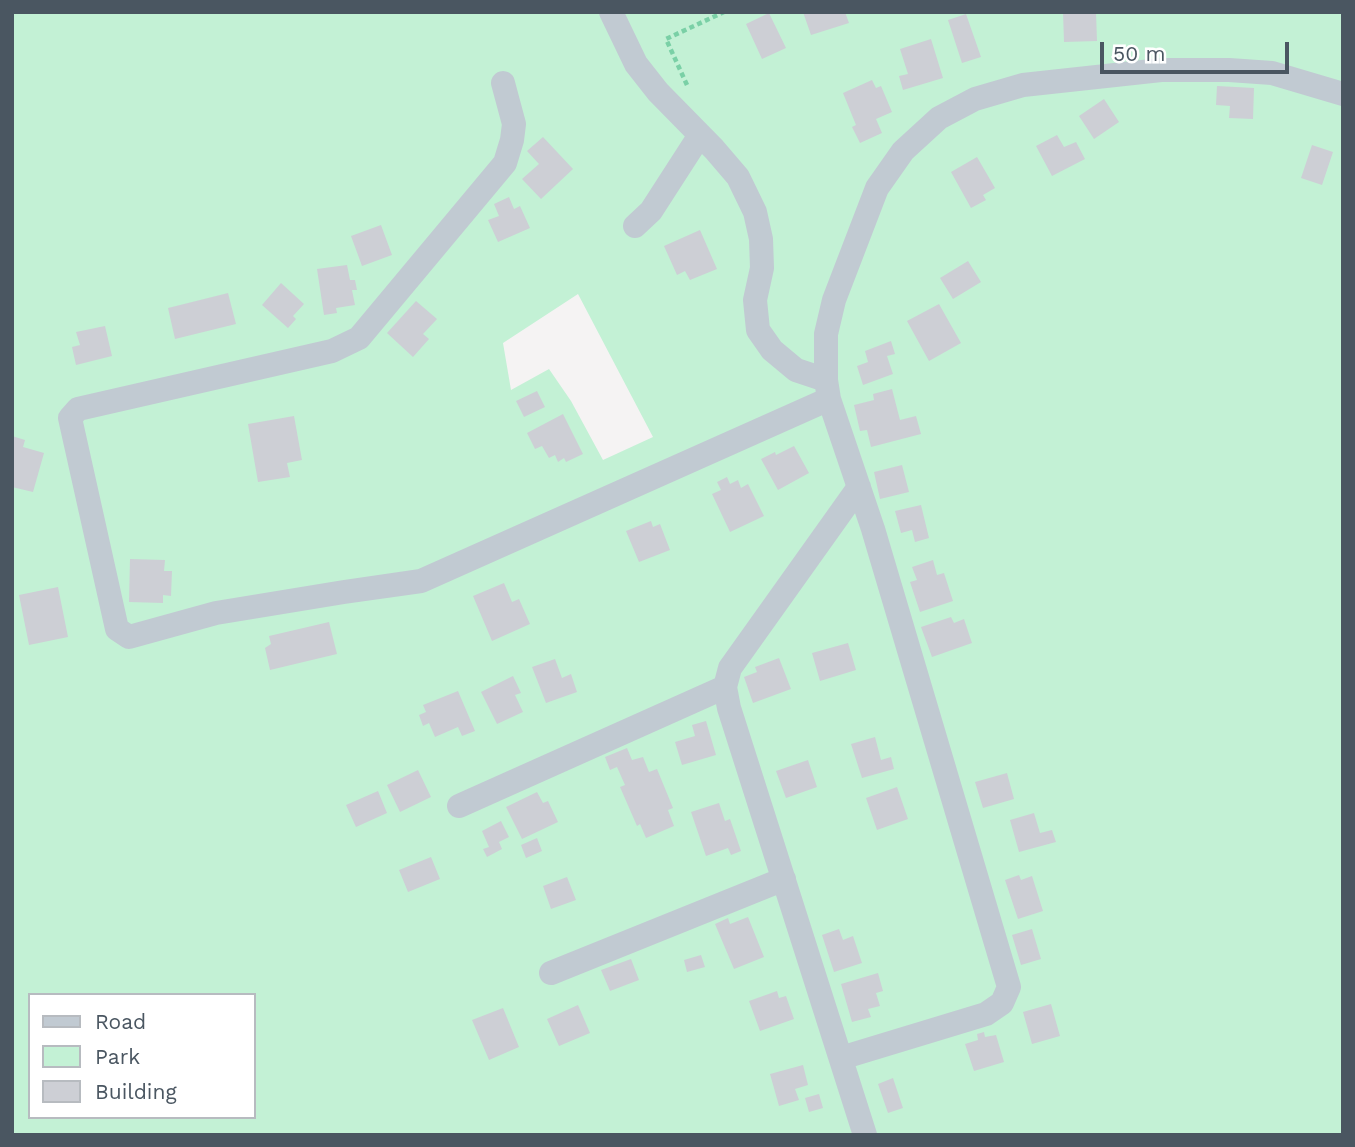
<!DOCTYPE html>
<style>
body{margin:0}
#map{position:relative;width:1355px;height:1147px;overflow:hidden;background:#f5f3f3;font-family:"Work Sans",sans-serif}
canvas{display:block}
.frame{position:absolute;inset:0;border:14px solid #4a5661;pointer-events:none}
.legend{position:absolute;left:28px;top:993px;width:228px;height:126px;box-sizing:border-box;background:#fff;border:2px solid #b7bbc0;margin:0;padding:9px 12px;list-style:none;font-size:21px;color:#4a5661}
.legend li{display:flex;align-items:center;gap:14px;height:35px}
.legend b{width:35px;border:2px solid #b7bbc0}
.scale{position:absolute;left:1100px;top:42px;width:189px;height:32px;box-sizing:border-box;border:4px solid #4a5661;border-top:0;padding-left:9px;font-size:21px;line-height:24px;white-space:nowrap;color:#4a5661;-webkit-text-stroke:5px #fff;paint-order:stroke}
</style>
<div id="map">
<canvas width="1355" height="1147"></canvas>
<div class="frame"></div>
<ul class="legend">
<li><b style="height:9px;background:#c1cad2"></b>Road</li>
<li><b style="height:19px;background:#c3f1d5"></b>Park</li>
<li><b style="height:19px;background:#cdcfd5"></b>Building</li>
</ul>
<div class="scale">50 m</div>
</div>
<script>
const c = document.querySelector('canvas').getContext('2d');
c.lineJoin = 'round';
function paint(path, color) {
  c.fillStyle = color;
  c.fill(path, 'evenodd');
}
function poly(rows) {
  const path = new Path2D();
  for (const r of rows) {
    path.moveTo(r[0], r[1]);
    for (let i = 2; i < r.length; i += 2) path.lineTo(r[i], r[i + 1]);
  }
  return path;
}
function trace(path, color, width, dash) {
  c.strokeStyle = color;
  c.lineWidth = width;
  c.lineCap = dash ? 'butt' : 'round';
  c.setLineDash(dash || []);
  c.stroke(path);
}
paint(poly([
 [12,12,1343,12,1343,1135,12,1135],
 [578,294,653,437,603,460,571,401,549,369,511,390,503,343],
 [30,995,254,995,254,1117,30,1117]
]), '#c3f1d5');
paint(poly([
 [803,12,845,12,849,23,811,35],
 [1063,12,1096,12,1097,41,1064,42],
 [769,13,786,48,762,59,746,24],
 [966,14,981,57,962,63,948,20],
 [931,39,943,78,903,90,899,76,908,74,900,49],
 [872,80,876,88,881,86,892,112,876,119,882,133,860,143,852,127,856,125,843,93],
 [1217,86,1254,88,1253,119,1229,118,1230,106,1216,105],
 [1104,99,1119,122,1094,139,1079,116],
 [1057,135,1064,147,1076,142,1085,159,1052,176,1036,146],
 [543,137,573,169,541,199,522,179,539,164,527,151],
 [1312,145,1333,152,1322,185,1301,178],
 [977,157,995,188,983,195,986,200,971,208,951,172],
 [509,197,514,209,520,206,530,228,498,242,488,220,499,216,494,204],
 [381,225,392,255,362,266,351,236],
 [700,230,717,269,690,280,685,271,677,275,664,246],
 [968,261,981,282,953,299,940,278],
 [347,265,350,280,355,280,357,290,352,290,355,305,336,308,337,313,324,315,317,269],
 [281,283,304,304,293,316,296,319,288,328,262,305],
 [228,293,236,324,175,339,168,308],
 [416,301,437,319,423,334,429,339,413,357,387,333],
 [939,304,961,343,929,361,907,321],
 [105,326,112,356,76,365,72,347,80,345,76,332],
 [891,341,895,354,887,356,893,374,863,385,857,366,868,362,865,351],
 [892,389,900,420,916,416,921,434,871,447,867,430,860,431,854,405,874,400,873,394],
 [537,391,545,407,524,417,516,401],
 [563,414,583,454,566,462,564,458,558,462,555,455,549,458,542,446,535,449,527,433],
 [294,416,302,460,287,463,290,477,258,482,248,424],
 [12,436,25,440,23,447,44,453,33,492,12,487],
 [794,446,809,473,778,490,761,459,775,452,776,455],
 [902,465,909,492,880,499,874,472],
 [727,477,730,484,738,480,741,488,748,484,764,516,730,532,712,494,721,490,717,482],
 [921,505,929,538,915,542,912,530,901,533,895,511],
 [651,521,653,527,660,524,670,550,639,562,626,531],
 [130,559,165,560,164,571,172,571,171,596,163,595,163,603,129,602],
 [933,560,937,575,944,573,953,601,920,612,910,582,917,580,912,567],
 [504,583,512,602,519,599,530,624,492,641,473,596],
 [58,587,68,637,29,645,19,595],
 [951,617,954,623,964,619,972,643,932,657,921,627],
 [329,622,337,654,270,670,265,648,271,644,269,636],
 [848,643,856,670,820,681,812,653],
 [779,658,791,689,753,703,744,677,757,672,755,667],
 [555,659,562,678,571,674,577,692,546,703,532,667],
 [513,676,521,693,515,695,523,712,497,724,481,692],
 [458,691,475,731,462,736,458,727,435,737,429,723,423,726,419,715,426,712,423,705],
 [706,721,716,755,682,765,675,742,695,736,692,725],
 [875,737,881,760,891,757,894,769,862,778,851,744],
 [627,748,632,760,643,757,649,772,657,769,673,808,668,810,674,826,646,838,640,824,637,826,620,787,625,785,617,767,610,770,605,757],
 [808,760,817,787,786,798,776,771],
 [418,770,431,797,400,812,387,785],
 [1007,773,1014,799,983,808,975,782],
 [897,787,908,819,877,830,866,798],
 [378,791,387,813,356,827,346,805],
 [537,792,543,803,548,801,558,822,522,839,506,807],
 [719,803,725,821,730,819,741,851,731,855,728,848,706,856,691,812],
 [1034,813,1040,833,1052,830,1056,842,1019,852,1010,820],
 [501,821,509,837,499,842,502,849,487,857,483,849,489,847,482,831],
 [537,838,542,851,526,858,521,845],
 [431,857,440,879,408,892,399,870],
 [1019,875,1021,880,1032,876,1043,911,1018,919,1005,880],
 [567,877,576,900,551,909,543,886],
 [748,917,764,957,734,969,715,924,728,918,730,924],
 [839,929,843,940,853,936,862,963,834,972,822,935],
 [1032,929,1041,959,1021,965,1012,935],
 [701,955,705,967,687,972,684,960],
 [631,959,639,980,610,991,601,970],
 [878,973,883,991,876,993,880,1006,868,1009,871,1017,852,1022,841,984],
 [777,991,779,998,786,996,794,1019,760,1031,749,1001],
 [1051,1004,1060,1036,1032,1044,1023,1012],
 [578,1005,590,1033,559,1046,547,1019],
 [503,1008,519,1047,489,1060,472,1020],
 [984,1032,985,1037,996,1035,1004,1062,974,1071,965,1044,978,1040,977,1034],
 [803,1065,808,1085,795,1089,799,1100,779,1106,770,1074],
 [893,1078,903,1108,888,1113,878,1084],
 [819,1094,823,1108,809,1112,805,1098]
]), '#cdcfd5');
trace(poly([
 [687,85,666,39,724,12]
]), '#7ad0a6', 4.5, [5, 3.5]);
trace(poly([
 [611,12,636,64,658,92,714,149,738,177,755,212,761,239,762,268,755,300,758,330,772,350,796,370,826,380],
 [503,83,514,124,512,140,505,163,359,338,332,351,78,409,70,418,117,629,129,637,216,613,344,592,421,581,829,399],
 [635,226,651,211,700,135],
 [859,487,730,668,725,687,729,708,865,1135],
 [459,806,725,687],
 [551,973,784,879],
 [841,1058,986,1014,1002,1003,1009,987,873,529,829,399,826,380,826,334,834,300,877,188,903,151,939,118,975,99,1023,85,1161,70,1229,70,1272,73,1343,94]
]), '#c1cad2', 24);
</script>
